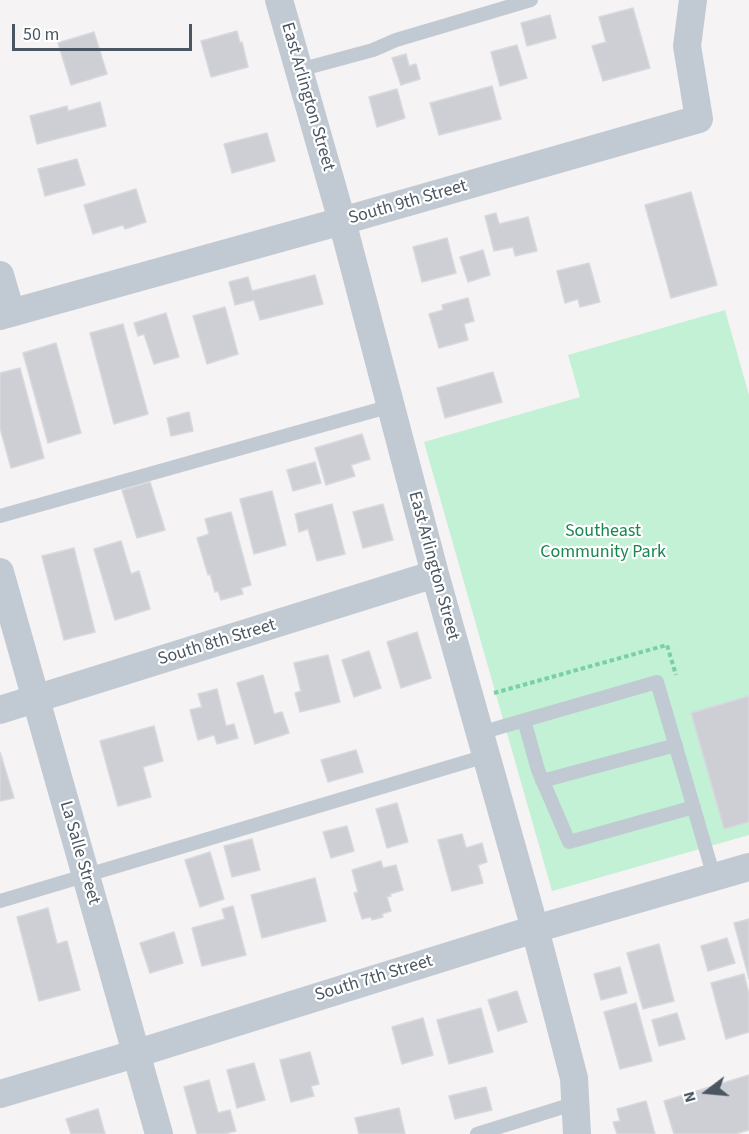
<!DOCTYPE html>
<style>
body{margin:0}
#map{position:relative;width:749px;height:1134px;overflow:hidden;background:#f5f3f3;font-family:"Source Sans 3",sans-serif}
canvas{display:block}
.north{position:absolute;left:677px;top:1062px;width:60px;height:60px;-webkit-text-stroke:4px #fff;paint-order:stroke;rotate:254deg;font-size:16px;font-weight:700;line-height:24px;text-align:center;color:#4a5661}
.north::after{content:'';display:block;margin:auto;width:21px;height:27px;background:#4a5661;clip-path:polygon(50% 0,100% 100%,50% 72%,0 100%)}
.scale{position:absolute;left:12px;top:24px;width:180px;height:27px;box-sizing:border-box;border:3px solid #4a5661;border-top:0;padding-left:8px;font-size:18px;line-height:21px;white-space:nowrap;color:#4a5661;-webkit-text-stroke:4px #fff;paint-order:stroke}
</style>
<div id="map">
<canvas width="749" height="1134"></canvas>
<div class="north">N</div>
<div class="scale">50 m</div>
</div>
<script>
const c = document.querySelector('canvas').getContext('2d');
c.lineJoin = 'round';
function paint(path, color) {
  c.fillStyle = color;
  c.fill(path, 'evenodd');
}
function poly(rows) {
  const path = new Path2D();
  for (const r of rows) {
    path.moveTo(r[0], r[1]);
    for (let i = 2; i < r.length; i += 2) path.lineTo(r[i], r[i + 1]);
  }
  return path;
}
function trace(path, color, width, dash) {
  c.strokeStyle = color;
  c.lineWidth = width;
  c.lineCap = dash ? 'butt' : 'round';
  c.setLineDash(dash || []);
  c.stroke(path);
}
function drawText(font, color, halo, rows, align = 'center') {
  c.font = font + ' "Source Sans 3",sans-serif';
  c.lineWidth = 4.5;
  c.setLineDash([]);
  c.textBaseline = 'middle';
  c.strokeStyle = halo;
  c.fillStyle = color;
  for (const [text, x, y, turn = 0] of rows) {
    c.save();
    c.translate(x, y);
    c.rotate((+turn || 0) * Math.PI / 180);
    c.textAlign = isNaN(turn) ? turn : align;
    if (halo) c.strokeText(text, 0, 0);
    c.fillText(text, 0, 0);
    c.restore();
  }
}
paint(poly([
 [725,310,749,395,749,835,552,891,424,442,580,397,568,355]
]), '#c3f1d5');
const building = poly([
 [633,8,650,68,603,81,592,46,606,42,599,17,633,8],
 [550,15,556,38,527,46,521,23,550,15],
 [237,31,240,43,242,42,248,67,211,77,201,41,237,31],
 [94,32,107,74,71,85,58,43,94,32],
 [517,45,527,78,500,86,491,52,517,45],
 [406,54,409,66,416,64,420,79,401,85,392,58,406,54],
 [492,86,501,119,439,135,430,103,492,86],
 [397,89,405,118,377,127,369,97,397,89],
 [100,102,106,126,37,144,30,116,67,106,68,111,100,102],
 [267,133,275,161,232,173,224,144,267,133],
 [77,159,85,185,45,196,38,169,77,159],
 [136,189,146,222,125,229,123,225,93,234,84,205,136,189],
 [691,192,717,285,671,298,645,205,691,192],
 [496,213,499,224,528,217,537,251,515,256,513,247,494,251,485,216,496,213],
 [447,238,456,273,422,282,413,247,447,238],
 [483,250,490,275,468,282,460,257,483,250],
 [589,263,600,302,580,307,578,299,565,303,557,271,589,263],
 [315,275,323,304,260,320,254,300,235,305,229,282,248,277,252,291,315,275],
 [468,298,474,321,464,324,468,340,439,348,429,314,443,310,442,305,468,298],
 [225,307,238,354,207,364,193,316,225,307],
 [166,313,179,357,154,364,144,334,138,336,134,323,166,313],
 [123,324,148,414,114,424,90,333,123,324],
 [56,343,81,433,48,443,23,353,56,343],
 [20,368,44,458,11,468,0,428,0,373,20,368],
 [493,372,502,402,445,418,437,388,493,372],
 [189,412,193,431,171,436,167,418,189,412],
 [362,434,370,459,351,465,355,476,326,485,315,448,362,434],
 [315,462,321,483,293,491,287,470,315,462],
 [150,482,165,530,137,538,122,490,150,482],
 [272,491,286,545,254,554,240,499,272,491],
 [332,504,345,554,317,561,308,529,299,532,295,514,332,504],
 [383,504,393,540,363,548,353,512,383,504],
 [231,512,251,585,241,588,243,594,221,600,218,591,215,592,210,574,208,575,197,538,209,534,205,519,231,512],
 [121,541,131,574,139,571,150,609,115,620,94,549,121,541],
 [74,548,95,632,64,640,42,556,74,548],
 [417,632,431,678,401,688,387,642,417,632],
 [369,651,381,688,354,697,342,660,369,651],
 [328,655,340,702,300,712,295,693,301,691,294,663,328,655],
 [263,675,274,714,282,712,289,733,255,744,237,683,263,675],
 [217,689,226,726,234,724,238,738,217,744,214,735,198,740,190,710,202,707,198,694,217,689],
 [749,696,749,822,724,829,691,713,749,696],
 [154,726,163,761,143,767,151,797,118,806,100,741,154,726],
 [356,750,363,772,328,782,321,760,356,750],
 [0,752,14,798,0,801,0,752],
 [397,803,408,842,387,848,376,809,397,803],
 [347,826,354,851,331,858,323,832,347,826],
 [462,834,466,848,482,843,487,862,478,865,483,883,452,891,438,840,462,834],
 [252,839,260,870,232,877,224,846,252,839],
 [210,852,224,899,200,907,185,860,210,852],
 [381,861,383,868,396,865,403,890,390,894,391,896,387,897,391,911,382,914,383,917,372,920,371,917,362,919,354,893,358,892,352,870,381,861],
 [315,878,326,921,262,938,251,895,315,878],
 [233,906,246,955,202,966,192,928,225,919,222,909,233,906],
 [48,908,57,944,67,941,80,990,39,1001,17,917,48,908],
 [749,919,749,979,734,923,749,919],
 [174,932,183,963,150,973,140,943,174,932],
 [727,938,735,963,708,971,701,946,727,938],
 [659,944,674,1001,643,1009,627,953,659,944],
 [620,967,627,993,601,1000,594,974,620,967],
 [744,974,749,994,749,1032,726,1039,711,983,744,974],
 [517,991,527,1022,498,1031,488,1000,517,991],
 [636,1003,652,1061,620,1069,604,1012,636,1003],
 [481,1008,493,1052,449,1064,437,1020,481,1008],
 [677,1013,685,1039,659,1046,652,1020,677,1013],
 [423,1018,433,1055,402,1064,392,1027,423,1018],
 [310,1052,319,1084,311,1086,314,1096,291,1102,280,1060,310,1052],
 [254,1063,265,1100,237,1108,227,1070,254,1063],
 [749,1075,749,1130,735,1134,674,1134,664,1101,749,1075],
 [209,1080,218,1113,230,1110,236,1131,224,1134,197,1134,184,1087,209,1080],
 [486,1087,492,1110,455,1119,449,1096,486,1087],
 [646,1101,655,1134,617,1134,613,1122,620,1121,617,1109,646,1101],
 [399,1108,405,1134,359,1134,355,1118,399,1108],
 [98,1109,105,1134,71,1134,66,1119,98,1109]
]);
paint(building, '#cdcfd5');
trace(building, '#d7d9de', 1.5);
trace(poly([
 [494,693,667,645,676,675]
]), '#7ad0a6', 4, [4.5, 3]);
trace(poly([
 [299,70,373,50,396,40,531,0],
 [0,516,391,406],
 [524,720,538,770,569,842,694,807],
 [480,733,657,682,714,877],
 [542,781,676,745],
 [0,901,486,756],
 [477,1134,576,1103]
]), '#c1cad2', 14);
trace(poly([
 [279,0,342,221,435,574,535,929,574,1078,577,1134],
 [0,275,11,313],
 [0,316,342,221,699,119,687,46,693,0],
 [0,572,159,1134],
 [0,710,435,574],
 [0,1094,138,1053,535,929,749,867]
]), '#c1cad2', 28);
drawText('18px', '#4a5661', '#fff', [
 ["East Arlington Street",307,97,74],
 ["South 9th Street",408,203,-16],
 ["East Arlington Street",433,566,75],
 ["South 8th Street",217,643,-17],
 ["La Salle Street",79,853,74],
 ["South 7th Street",374,979,-17]
]);
drawText('18px', '#17864f', '#fff', [
 ["Southeast",603,532],
 ["Community Park",603,553]
]);
</script>
